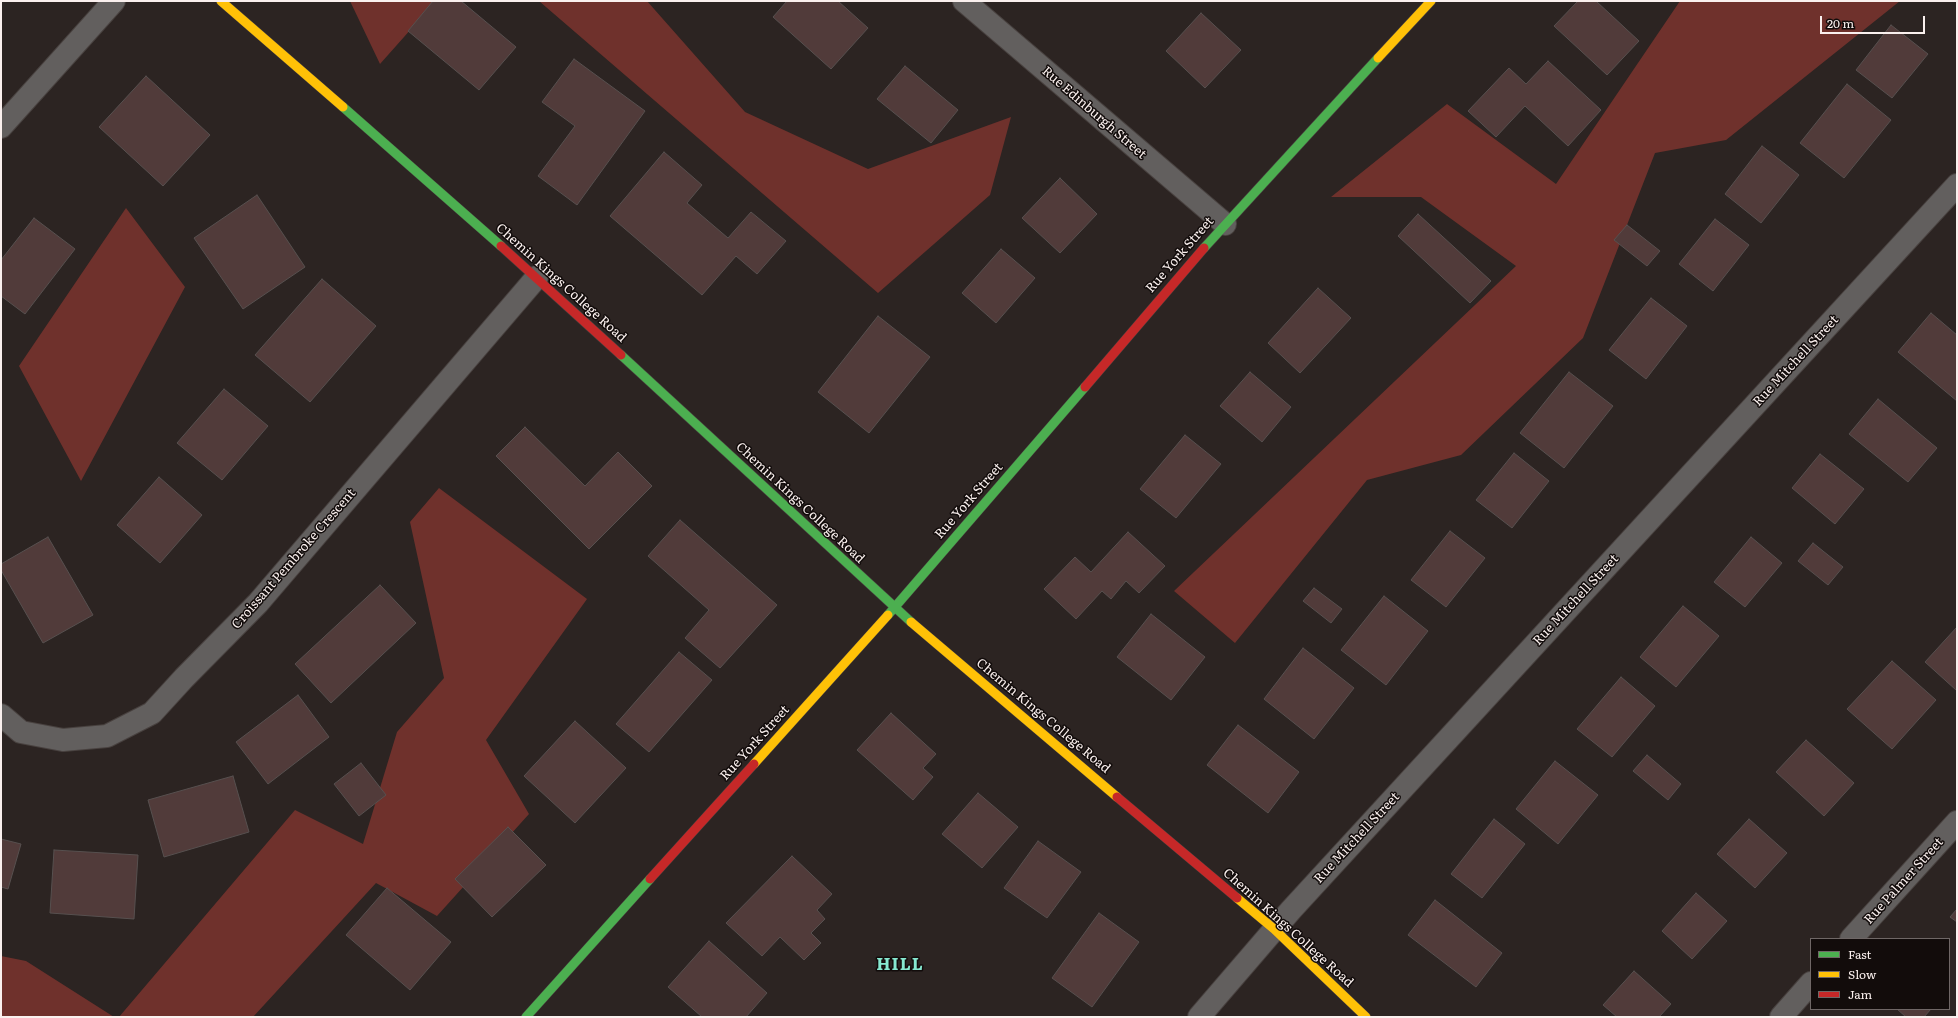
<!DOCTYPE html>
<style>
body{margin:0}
#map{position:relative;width:1958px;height:1018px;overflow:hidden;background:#2c2422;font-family:Literata,serif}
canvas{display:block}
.frame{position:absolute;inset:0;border:2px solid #faf0ee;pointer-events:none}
.legend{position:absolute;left:1810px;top:938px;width:140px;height:72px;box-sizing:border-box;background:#120c0b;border:1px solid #6f6766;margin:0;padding:5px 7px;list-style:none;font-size:12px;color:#faf0ee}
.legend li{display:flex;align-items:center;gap:8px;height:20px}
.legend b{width:20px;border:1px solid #6f6766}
.scale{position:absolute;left:1820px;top:16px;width:105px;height:18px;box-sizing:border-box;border:2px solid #faf0ee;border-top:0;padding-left:5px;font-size:12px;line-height:14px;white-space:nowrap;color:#faf0ee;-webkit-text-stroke:3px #120c0b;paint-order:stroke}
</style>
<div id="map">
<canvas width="1958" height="1018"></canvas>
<div class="frame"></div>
<ul class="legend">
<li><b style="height:5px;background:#4caf50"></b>Fast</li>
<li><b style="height:5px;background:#ffc107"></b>Slow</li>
<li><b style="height:5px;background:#c62828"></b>Jam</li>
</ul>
<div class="scale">20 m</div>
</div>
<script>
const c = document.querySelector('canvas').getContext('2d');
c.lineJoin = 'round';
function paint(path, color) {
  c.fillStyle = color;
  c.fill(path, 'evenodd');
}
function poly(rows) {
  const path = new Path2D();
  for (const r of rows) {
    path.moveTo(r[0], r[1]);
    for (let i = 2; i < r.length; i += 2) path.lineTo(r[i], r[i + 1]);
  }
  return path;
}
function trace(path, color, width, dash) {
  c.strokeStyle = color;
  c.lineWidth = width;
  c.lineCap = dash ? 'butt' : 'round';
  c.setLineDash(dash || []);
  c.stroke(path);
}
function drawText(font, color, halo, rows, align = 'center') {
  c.font = font + ' Literata,serif';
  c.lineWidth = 3;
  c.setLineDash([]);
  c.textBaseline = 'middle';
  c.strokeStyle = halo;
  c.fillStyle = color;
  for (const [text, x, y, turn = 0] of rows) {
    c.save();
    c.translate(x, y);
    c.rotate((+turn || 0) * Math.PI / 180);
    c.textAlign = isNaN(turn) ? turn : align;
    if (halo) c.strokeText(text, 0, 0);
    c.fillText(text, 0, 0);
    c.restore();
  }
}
paint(poly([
 [350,1,436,1,380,64],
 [539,1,647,1,745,112,868,169,1011,117,990,195,878,293],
 [1680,1,1900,1,1726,140,1655,153,1583,338,1461,455,1367,480,1235,643,1174,591,1516,266,1421,197,1331,197,1447,104,1556,184],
 [126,208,185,287,81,481,19,366],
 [439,488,587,599,486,740,529,814,437,916,376,883,253,1017,119,1017,295,810,363,844,397,732,444,678,410,522],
 [1,956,26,961,114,1017,1,1017]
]), '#6f312c');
const building = poly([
 [433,1,461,1,516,47,479,90,408,31,433,1],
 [787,1,838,1,868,28,831,69,773,17,787,1],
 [1578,1,1596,1,1639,41,1607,75,1554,26,1578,1],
 [1201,13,1241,50,1205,88,1166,51,1201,13],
 [1891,25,1928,54,1892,98,1856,70,1891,25],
 [574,59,645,111,577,205,538,176,575,126,542,102,574,59],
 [1548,61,1601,110,1568,146,1525,106,1496,137,1468,111,1509,68,1526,84,1548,61],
 [905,66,958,110,931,143,877,99,905,66],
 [146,76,210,135,163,186,99,127,146,76],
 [1847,84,1891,120,1844,178,1800,143,1847,84],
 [1762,146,1799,175,1761,223,1725,194,1762,146],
 [664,152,702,185,687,203,728,238,751,212,786,241,757,274,736,256,702,295,610,216,664,152],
 [1060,178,1097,214,1060,253,1022,218,1060,178],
 [257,195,305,267,243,309,194,238,257,195],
 [1418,214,1491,281,1470,303,1398,236,1418,214],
 [34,218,75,249,25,314,1,296,1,260,34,218],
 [1715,219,1749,245,1713,291,1679,264,1715,219],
 [1627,225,1660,251,1647,266,1614,240,1627,225],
 [1001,249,1035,278,996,323,962,293,1001,249],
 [322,279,376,326,310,402,255,355,322,279],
 [1318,288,1351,318,1300,373,1268,343,1318,288],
 [1651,298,1687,326,1646,379,1609,350,1651,298],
 [1931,313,1957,335,1957,401,1898,352,1931,313],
 [878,316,930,357,869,433,818,392,878,316],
 [1250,372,1291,407,1262,442,1220,406,1250,372],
 [1569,372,1613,406,1564,468,1520,433,1569,372],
 [224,389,268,426,222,480,177,443,224,389],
 [1878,399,1937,448,1908,482,1849,434,1878,399],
 [525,427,585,486,618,452,652,486,589,549,496,456,525,427],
 [1185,435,1221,464,1176,518,1140,489,1185,435],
 [1514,453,1549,481,1512,528,1476,500,1514,453],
 [1820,454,1864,489,1835,524,1792,488,1820,454],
 [159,477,202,515,160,563,117,525,159,477],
 [680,520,777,605,720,668,685,638,709,610,648,556,680,520],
 [1450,531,1485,558,1446,607,1411,580,1450,531],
 [1128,532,1165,566,1139,593,1126,581,1111,599,1102,591,1076,619,1044,589,1075,557,1091,572,1128,532],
 [48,537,93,615,43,643,1,570,1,564,48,537],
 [1751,537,1782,563,1745,607,1714,582,1751,537],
 [1813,543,1843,567,1828,585,1798,561,1813,543],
 [380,585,416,623,331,703,295,664,380,585],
 [1314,588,1342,609,1331,623,1303,601,1314,588],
 [1384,596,1428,631,1386,685,1341,650,1384,596],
 [1683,606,1719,636,1676,687,1640,657,1683,606],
 [1151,614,1205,657,1171,700,1117,657,1151,614],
 [1957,627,1957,689,1956,690,1925,662,1957,627],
 [1303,648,1354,688,1314,739,1264,699,1303,648],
 [679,652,712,680,649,752,616,724,679,652],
 [1892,661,1936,700,1892,749,1847,709,1892,661],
 [1621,677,1655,706,1612,757,1577,729,1621,677],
 [298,695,329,737,268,784,236,742,298,695],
 [891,713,936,754,923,768,933,777,913,800,857,750,891,713],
 [575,721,626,768,575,823,524,776,575,721],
 [1238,725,1299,772,1268,813,1207,765,1238,725],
 [1806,740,1854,783,1824,816,1776,772,1806,740],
 [1647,755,1681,784,1668,800,1633,771,1647,755],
 [1555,761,1598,795,1558,844,1516,809,1555,761],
 [361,763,386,795,359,816,334,784,361,763],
 [233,776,249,832,164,857,148,800,233,776],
 [978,793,1018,827,982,868,942,834,978,793],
 [1494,819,1525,844,1482,898,1451,874,1494,819],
 [1749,819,1787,853,1755,888,1717,854,1749,819],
 [508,827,546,865,492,917,455,879,508,827],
 [1,839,21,844,8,889,1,887,1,839],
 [1038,841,1081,872,1047,918,1004,888,1038,841],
 [54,850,138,855,134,919,50,913,54,850],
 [792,856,832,894,817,910,825,919,811,933,821,943,804,960,780,937,762,956,726,923,792,856],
 [387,888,451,942,410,990,346,935,387,888],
 [1696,893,1727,921,1692,959,1662,931,1696,893],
 [1435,900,1502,953,1476,987,1408,935,1435,900],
 [1957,909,1957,922,1950,917,1957,909],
 [1099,913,1139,942,1092,1007,1052,978,1099,913],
 [709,941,767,993,746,1017,702,1017,668,987,709,941],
 [1634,971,1671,1004,1659,1017,1617,1017,1603,1005,1634,971],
 [1897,1009,1931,1009,1924,1017,1906,1017,1897,1009]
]);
paint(building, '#513b3a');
trace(building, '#57504f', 1);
const street = poly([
 [964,1,1225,224],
 [1,127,114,1],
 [1,715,21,732,63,740,107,736,152,713,184,678,258,603,537,277],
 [1851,939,1957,822],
 [1199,1017,1291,910,1957,185],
 [1781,1017,1811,983]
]);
const fast = poly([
 [343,107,501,246],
 [1204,248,1378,58],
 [621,355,911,622],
 [888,615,1085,387],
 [526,1017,650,879]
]);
const slow = poly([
 [221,1,343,107],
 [1378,58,1431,1],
 [911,622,1117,797],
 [754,764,888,615],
 [1237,898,1274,929,1366,1017]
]);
const jam = poly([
 [501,246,621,355],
 [1085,387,1204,248],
 [1117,797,1237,898],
 [650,879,754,764]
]);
trace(street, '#48413f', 24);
trace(fast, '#48413f', 10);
trace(slow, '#48413f', 10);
trace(jam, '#48413f', 10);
trace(street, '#625f5e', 22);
trace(fast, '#4caf50', 9);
trace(slow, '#ffc107', 9);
trace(jam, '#c62828', 9);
drawText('13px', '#faf0ee', '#120c0b', [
 ["Rue Edinburgh Street",1094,113,41],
 ["Rue York Street",1180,255,-49],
 ["Chemin Kings College Road",561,283,42],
 ["Rue Mitchell Street",1796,361,-47],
 ["Rue York Street",969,501,-49],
 ["Chemin Kings College Road",800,503,43],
 ["Croissant Pembroke Crescent",294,559,-49],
 ["Rue Mitchell Street",1576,600,-47],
 ["Chemin Kings College Road",1043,716,40],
 ["Rue York Street",755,743,-48],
 ["Rue Mitchell Street",1357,838,-47],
 ["Rue Palmer Street",1904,881,-48],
 ["Chemin Kings College Road",1288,928,42]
]);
c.letterSpacing = '1px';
drawText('bold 17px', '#87e9d1', '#120c0b', [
 ["HILL",900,965]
]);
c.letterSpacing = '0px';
</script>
